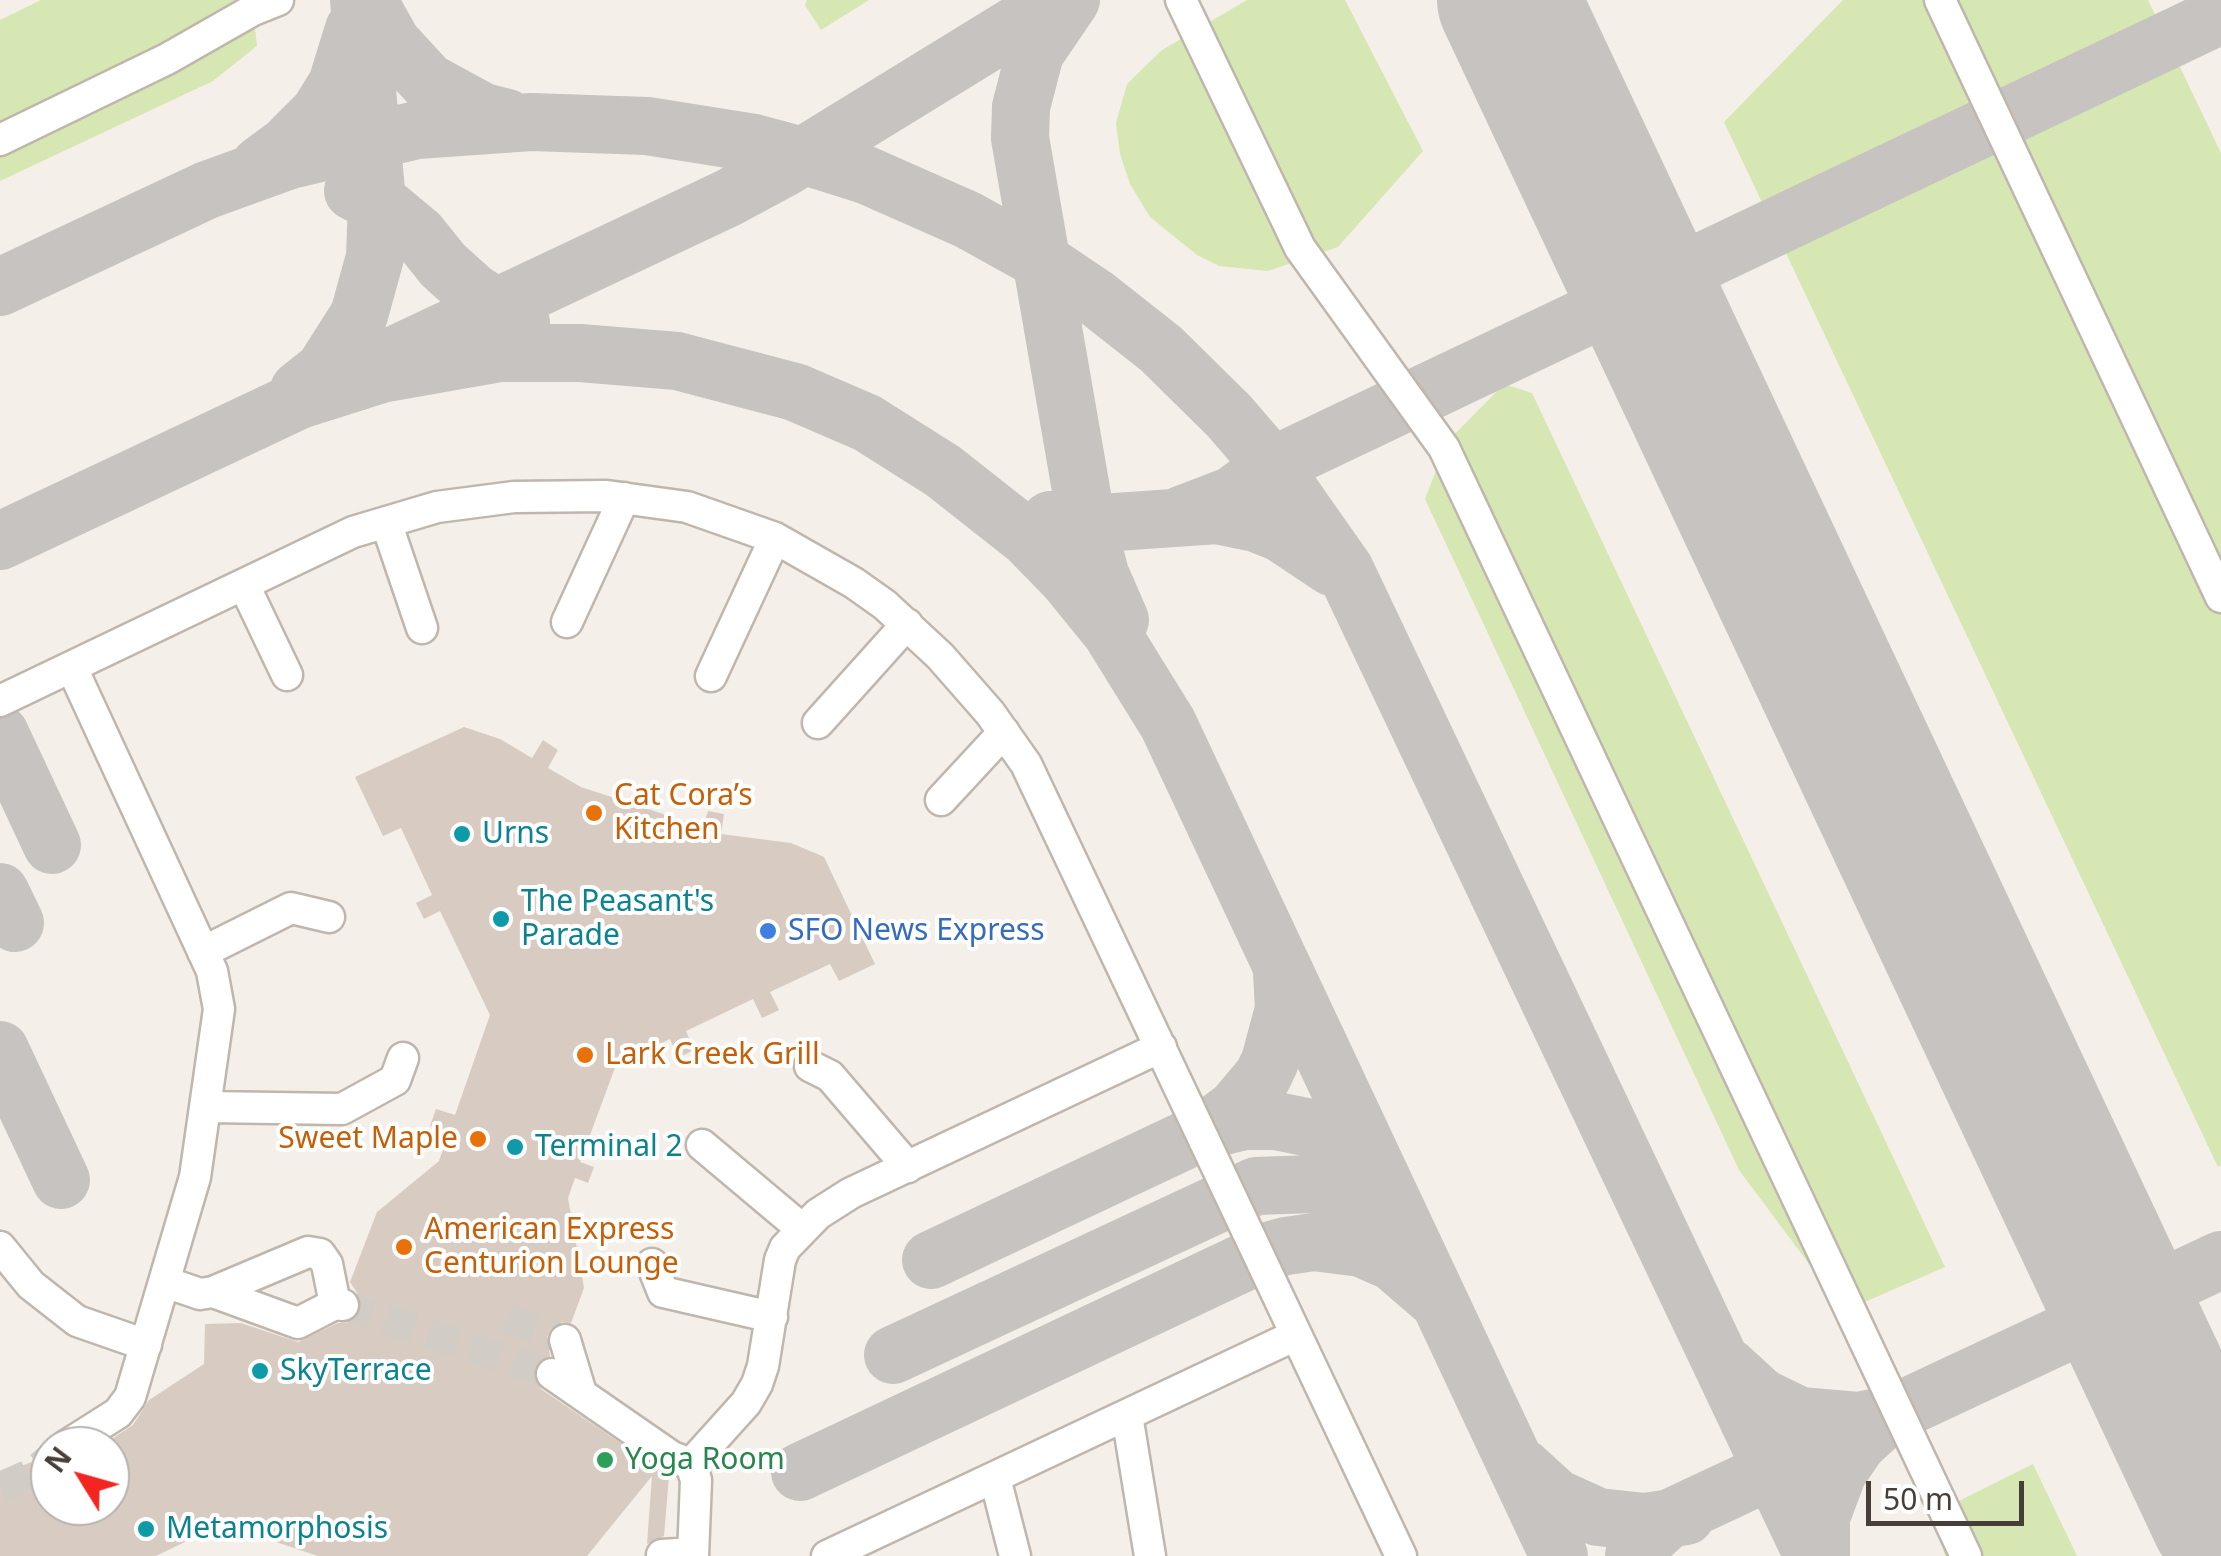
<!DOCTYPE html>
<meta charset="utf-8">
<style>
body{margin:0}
#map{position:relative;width:2221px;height:1556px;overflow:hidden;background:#f4efe9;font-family:"Noto Sans",sans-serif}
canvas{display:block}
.north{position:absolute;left:30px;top:1426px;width:100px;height:100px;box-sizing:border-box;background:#fff;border:2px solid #b5b2af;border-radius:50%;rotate:307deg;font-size:28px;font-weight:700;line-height:40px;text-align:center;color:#473f37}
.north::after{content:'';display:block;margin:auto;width:35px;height:45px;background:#f32521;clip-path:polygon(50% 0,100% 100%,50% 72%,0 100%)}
.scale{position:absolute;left:1866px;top:1481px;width:158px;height:45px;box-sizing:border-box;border:5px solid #473f37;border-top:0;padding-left:12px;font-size:30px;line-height:35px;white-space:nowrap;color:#473f37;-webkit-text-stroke:8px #fff;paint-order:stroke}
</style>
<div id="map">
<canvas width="2221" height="1556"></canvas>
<div class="north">N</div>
<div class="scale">50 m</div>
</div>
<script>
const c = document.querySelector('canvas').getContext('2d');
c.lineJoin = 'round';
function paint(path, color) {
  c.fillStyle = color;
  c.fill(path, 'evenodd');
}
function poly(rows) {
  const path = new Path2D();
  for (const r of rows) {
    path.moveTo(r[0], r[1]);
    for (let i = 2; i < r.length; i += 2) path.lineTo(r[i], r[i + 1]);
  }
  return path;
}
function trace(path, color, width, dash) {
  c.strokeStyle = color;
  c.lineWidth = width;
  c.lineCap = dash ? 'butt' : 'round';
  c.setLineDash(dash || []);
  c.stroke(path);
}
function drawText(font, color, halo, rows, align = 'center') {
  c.font = font + ' "Noto Sans",sans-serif';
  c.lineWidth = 8;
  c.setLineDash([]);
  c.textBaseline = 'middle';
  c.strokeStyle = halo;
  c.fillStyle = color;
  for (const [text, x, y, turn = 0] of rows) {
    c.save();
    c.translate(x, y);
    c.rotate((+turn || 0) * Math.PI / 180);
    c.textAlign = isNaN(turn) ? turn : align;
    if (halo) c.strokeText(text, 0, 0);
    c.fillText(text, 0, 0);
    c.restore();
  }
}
paint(poly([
 [41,0,252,0,257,46,213,81,0,181,0,20],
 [807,0,869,0,821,30,805,5],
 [1247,0,1345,0,1423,151,1338,247,1268,271,1219,266,1197,255,1150,217,1130,184,1120,154,1116,123,1127,84,1162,50],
 [1843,0,2148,0,2221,153,2221,1165,2218,1167,1724,122],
 [1504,384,1532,393,1945,1267,1844,1311,1739,1170,1425,499,1447,442],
 [2033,1464,2077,1556,1945,1556,1935,1513]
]), '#d6e7b3');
trace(poly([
 [368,0,392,43,428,82,483,112,507,118],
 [1071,0,1035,53,1021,107,1020,138,1087,524,1100,574,1120,620],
 [260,165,287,145,319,113,337,84,354,29],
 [353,191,389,210,419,235,443,265,473,292,521,323],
 [0,287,207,190,290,160,417,130,531,122,647,126,754,143,825,162,866,175,968,220,1040,260,1095,297,1161,349,1229,416,1272,466,1345,570,1813,1556],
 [299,390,324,370,359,315,375,257,377,202,359,0],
 [299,400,381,374,500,353,580,353,677,361,795,392,867,423,943,471,1028,538,1067,578,1111,632,1168,724,1559,1556],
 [1181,515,1233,495,1272,466,2221,15],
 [1050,520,1087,524,1217,515,1256,523,1281,533,1332,567],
 [0,541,728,198,782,169,1057,0],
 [0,734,52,845],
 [0,892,15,923],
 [0,1050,61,1180],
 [1207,1130,1236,1108,1263,1076,1270,1061,1284,1009,1282,972],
 [931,1260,1207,1130,1244,1121,1276,1121,1311,1128,1345,1146,1377,1175],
 [893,1355,1256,1186,1313,1184,1353,1196,1381,1213,1405,1237],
 [1727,1366,1761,1397,1800,1416,1858,1421,1889,1415,1858,1443,1838,1472,1821,1517,1821,1556],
 [1522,1467,1556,1498,1598,1517,1645,1522,1686,1516],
 [800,1472,1268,1251,1286,1246,1314,1242,1361,1248,1393,1262,1436,1299],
 [1634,1556,1649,1537,1670,1518,2221,1260]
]), '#c6c3c0', 58);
trace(poly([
 [1508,0,2221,1516]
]), '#c6c3c0', 142);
paint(poly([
 [464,727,500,739,532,758,543,740,558,750,548,768,581,787,703,827,708,811,724,814,721,834,791,843,824,857,875,964,839,981,830,964,770,992,779,1010,762,1018,753,999,686,1031,694,1050,678,1058,670,1039,616,1065,580,1162,594,1167,588,1183,575,1178,568,1198,584,1288,571,1323,561,1322,551,1328,547,1337,550,1356,537,1363,533,1373,541,1389,669,1476,664,1536,647,1544,652,1476,587,1556,318,1556,222,1524,156,1556,0,1556,0,1474,50,1455,50,1506,110,1506,110,1446,101,1446,133,1425,149,1400,204,1364,205,1324,241,1323,298,1342,338,1323,351,1322,358,1315,361,1299,350,1282,377,1212,439,1161,449,1132,430,1126,436,1109,455,1115,490,1015,440,911,424,919,416,903,432,895,401,828,383,836,355,777]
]), '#d8ccc2');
trace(poly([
 [343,1305,552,1374],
 [507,1318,565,1340],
 [0,1487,32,1473,50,1458]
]), '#d1ccc5', 30, [30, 15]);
const minor = poly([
 [1181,0,1300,248,1444,448,1966,1556],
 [1940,0,2221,597],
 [0,140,167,59,253,10,278,0],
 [386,522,422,628],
 [244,585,287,675],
 [567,622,624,498],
 [711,676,775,538],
 [0,701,353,532,437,507,514,497,607,496,687,507,775,538,854,583,885,605,940,656,990,713,1026,764,1401,1556],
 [818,723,907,624],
 [941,800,1004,732],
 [203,952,291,908,329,917],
 [810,1066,830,1076,908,1167],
 [207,1107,342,1109,395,1080,403,1058],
 [702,1145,802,1229],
 [0,1247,31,1285,77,1321,146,1345],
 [652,1264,663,1292,772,1317],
 [165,1282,200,1294,213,1292,308,1252,320,1254,327,1264,335,1304,343,1305],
 [213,1292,298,1323,335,1304],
 [565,1340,581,1393],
 [552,1374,672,1457,691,1464],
 [1127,1415,1150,1556],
 [66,1446,118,1413,130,1397,195,1177,219,1009,212,971,72,668],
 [691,1464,746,1403,757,1384,763,1366,780,1260,785,1248,818,1214,851,1193,1161,1047],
 [691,1464,696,1480,693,1556],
 [995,1478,1015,1556],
 [662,1555,693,1553],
 [827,1556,1296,1335]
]);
trace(minor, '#bfb6ac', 35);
trace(minor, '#fff', 30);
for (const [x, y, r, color] of [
 [594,813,10,"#e8710a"],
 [462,834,10,"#0f9aa8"],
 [501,919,10,"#0f9aa8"],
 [768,931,10,"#3f7fe0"],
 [585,1055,10,"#e8710a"],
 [478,1139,10,"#e8710a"],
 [515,1147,10,"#0f9aa8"],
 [404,1247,10,"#e8710a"],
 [260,1371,10,"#0f9aa8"],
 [605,1460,10,"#2e9e5b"],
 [146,1529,10,"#0f9aa8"]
]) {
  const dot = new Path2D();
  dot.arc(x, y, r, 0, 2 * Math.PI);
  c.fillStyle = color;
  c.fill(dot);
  trace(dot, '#fff', 4);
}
drawText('30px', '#c56008', '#fff', [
 ["Cat Cora’s",614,796],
 ["Kitchen",614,830],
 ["Lark Creek Grill",605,1055],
 ["Sweet Maple",458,1139,"right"],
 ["American Express",424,1230],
 ["Centurion Lounge",424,1264]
], 'left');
drawText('30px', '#0d838f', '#fff', [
 ["Urns",482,834],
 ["The Peasant's",521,902],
 ["Parade",521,936],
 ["Terminal 2",535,1147],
 ["SkyTerrace",280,1371],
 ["Metamorphosis",166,1529]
], 'left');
drawText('30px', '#366cbe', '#fff', [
 ["SFO News Express",788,931]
], 'left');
drawText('30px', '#27864d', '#fff', [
 ["Yoga Room",625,1460]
], 'left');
</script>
